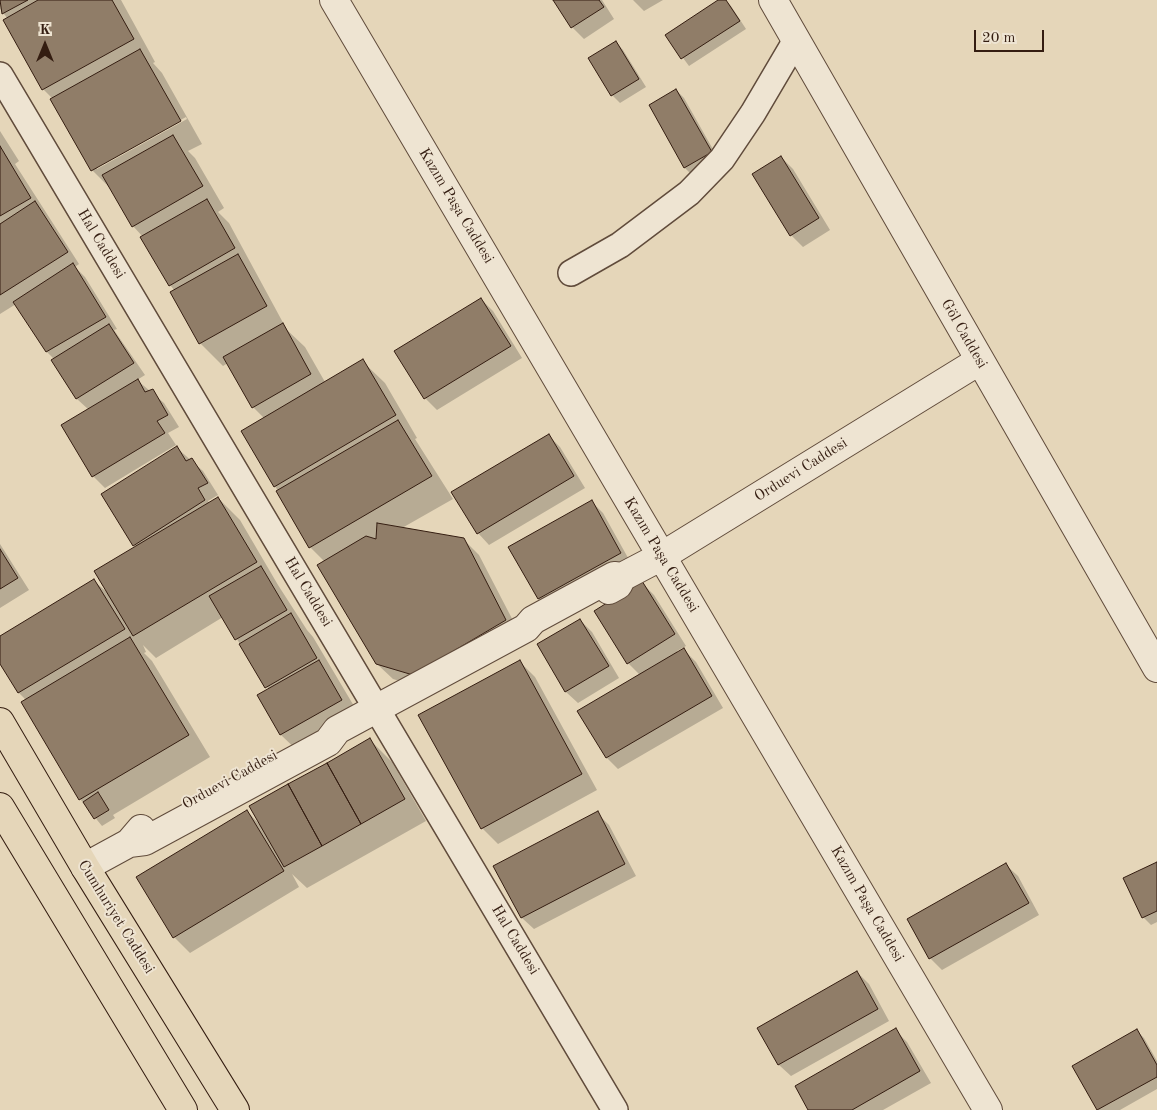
<!DOCTYPE html>
<meta charset="utf-8">
<style>
body{margin:0}
#map{position:relative;width:1157px;height:1110px;overflow:hidden;background:#e5d6b9;font-family:"Old Standard TT",serif}
canvas{display:block}
.north{position:absolute;left:20px;top:20px;width:50px;height:50px;-webkit-text-stroke:4px #eee4d2;paint-order:stroke;rotate:0deg;font-size:14px;font-weight:700;line-height:20px;text-align:center;color:#341d11}
.north::after{content:'';display:block;margin:auto;width:18px;height:22px;background:#341d11;clip-path:polygon(50% 0,100% 100%,50% 72%,0 100%)}
.scale{position:absolute;left:974px;top:30px;width:70px;height:22px;box-sizing:border-box;border:2px solid #341d11;border-top:0;padding-left:6px;font-size:15px;line-height:18px;white-space:nowrap;color:#341d11;-webkit-text-stroke:4px #eee4d2;paint-order:stroke}
</style>
<div id="map">
<canvas width="1157" height="1110"></canvas>
<div class="north">K</div>
<div class="scale">20 m</div>
</div>
<script>
const c = document.querySelector('canvas').getContext('2d');
c.lineJoin = 'round';
function paint(path, color) {
  c.fillStyle = color;
  c.fill(path, 'evenodd');
}
function poly(rows) {
  const path = new Path2D();
  for (const r of rows) {
    path.moveTo(r[0], r[1]);
    for (let i = 2; i < r.length; i += 2) path.lineTo(r[i], r[i + 1]);
  }
  return path;
}
function trace(path, color, width, dash) {
  c.strokeStyle = color;
  c.lineWidth = width;
  c.lineCap = dash ? 'butt' : 'round';
  c.setLineDash(dash || []);
  c.stroke(path);
}
function drawText(font, color, halo, rows, align = 'center') {
  c.font = font + ' "Old Standard TT",serif';
  c.lineWidth = 4;
  c.setLineDash([]);
  c.textBaseline = 'middle';
  c.strokeStyle = halo;
  c.fillStyle = color;
  for (const [text, x, y, turn = 0] of rows) {
    c.save();
    c.translate(x, y);
    c.rotate((+turn || 0) * Math.PI / 180);
    c.textAlign = isNaN(turn) ? turn : align;
    if (halo) c.strokeText(text, 0, 0);
    c.fillText(text, 0, 0);
    c.restore();
  }
}
paint(poly([
 [0,0,121,0,155,62,153,63,162,73,202,144,188,151,195,158,224,208,218,212,229,223,287,330,305,347,325,382,362,361,385,383,417,438,415,439,453,499,402,528,463,539,479,555,521,636,429,690,393,679,377,664,325,562,310,547,275,486,264,418,253,407,228,363,223,366,200,343,172,293,175,291,170,285,143,237,133,226,113,191,92,170,53,99,43,89,4,20,8,19,0,9],
 [186,117,187,119,97,169,97,166],
 [555,0,602,0,614,19,584,39,572,27],
 [633,0,663,0,644,11],
 [720,0,725,0,731,6,746,29,689,66,666,35],
 [616,42,623,50,646,87,620,103,612,95,590,58],
 [676,90,684,98,719,160,692,175,685,168,650,105],
 [0,131,19,161,15,164,79,264,75,267,85,277,117,329,114,330,145,375,137,380,164,403,179,427,168,433,176,445,105,488,93,476,89,410,77,399,54,359,47,352,16,304,0,314],
 [781,157,793,169,830,230,803,247,791,235],
 [481,299,493,311,522,358,437,410,425,398],
 [549,436,560,447,585,488,489,545,478,533],
 [177,448,203,471,218,495,208,501,209,503,218,498,240,520,278,585,307,630,313,637,364,723,304,757,281,735,259,696,269,690,223,617,156,658,143,645,146,652,144,653,152,661,210,757,113,815,115,818,102,826,80,799,27,701,19,693,0,662,0,638,94,581,109,594,136,547,134,545],
 [592,502,603,513,632,565,551,610,539,599,510,547],
 [0,544,29,590,0,608],
 [642,583,654,595,686,646,677,651,678,653,684,650,696,662,723,708,618,769,607,758,640,675,628,663],
 [580,620,592,632,619,678,578,703,566,692,538,645],
 [519,661,535,677,597,790,498,844,482,828,420,715],
 [370,740,392,762,426,821,307,888,292,874,299,887,190,953,174,937,138,878,247,811,261,826],
 [597,813,609,825,636,876,534,929,522,918,495,866],
 [1157,863,1157,922,1151,925,1143,917],
 [1006,865,1018,876,1039,915,942,970,930,958],
 [857,972,869,984,889,1021,791,1076,779,1065,759,1028],
 [895,1030,907,1042,931,1083,883,1110,810,1110],
 [1137,1031,1144,1038,1157,1061,1157,1089,1120,1110,1099,1110,1074,1066]
]), '#0003');
const building = poly([
 [0,0,28,0,2,14,0,0],
 [38,0,112,0,134,39,42,90,3,20,38,0],
 [553,0,599,0,604,7,571,28,553,0],
 [718,0,726,0,740,21,681,59,665,35,718,0],
 [616,41,639,79,611,96,588,58,616,41],
 [140,49,181,121,91,171,50,99,140,49],
 [676,89,712,152,684,168,649,105,676,89],
 [173,135,203,186,132,227,102,175,173,135],
 [0,146,31,198,0,216,0,146],
 [781,156,819,218,790,236,752,174,781,156],
 [207,199,235,248,169,286,140,237,207,199],
 [35,201,68,252,0,295,0,224,35,201],
 [238,254,267,306,199,344,170,292,238,254],
 [73,263,106,317,46,352,13,302,73,263],
 [481,298,511,346,424,399,394,351,481,298],
 [283,323,311,374,252,408,223,357,283,323],
 [109,324,134,363,76,399,51,360,109,324],
 [363,359,396,415,274,487,241,431,363,359],
 [138,379,145,392,153,389,168,415,157,421,165,433,92,477,61,425,138,379],
 [398,420,432,476,309,548,276,491,398,420],
 [549,434,574,476,477,534,451,492,549,434],
 [177,446,186,461,192,458,208,483,198,488,205,500,133,546,101,494,177,446],
 [218,497,257,562,133,636,94,571,218,497],
 [592,500,621,553,538,599,508,547,592,500],
 [377,523,464,538,506,620,413,675,376,664,317,565,366,536,376,539,377,523],
 [0,549,18,578,0,589,0,549],
 [261,566,287,610,235,640,209,596,261,566],
 [94,579,125,629,18,693,0,664,0,636,94,579],
 [642,581,675,634,627,664,594,611,642,581],
 [291,613,317,658,265,688,239,644,291,613],
 [580,619,609,666,565,692,537,644,580,619],
 [130,637,189,735,79,800,21,702,130,637],
 [684,648,712,696,606,758,577,711,684,648],
 [319,660,342,700,280,735,257,695,319,660],
 [520,660,582,774,481,829,418,715,520,660],
 [370,738,405,799,361,824,327,763,370,738],
 [327,763,361,824,322,846,288,784,327,763],
 [288,784,322,846,284,867,249,806,288,784],
 [98,792,109,810,94,819,83,802,98,792],
 [247,810,284,871,173,938,136,877,247,810],
 [598,811,625,864,521,918,493,866,598,811],
 [1157,862,1157,911,1142,918,1123,878,1157,862],
 [1006,863,1029,903,929,959,907,919,1006,863],
 [857,971,878,1009,778,1065,757,1028,857,971],
 [896,1028,920,1071,852,1110,808,1110,795,1086,896,1028],
 [1137,1029,1157,1065,1157,1077,1097,1110,1072,1066,1137,1029]
]);
paint(building, '#907d68');
trace(building, '#341d11', 1);
const minor = poly([
 [0,75,615,1110],
 [571,273,620,245,689,193,722,159,753,113,796,40]
]);
const tertiary = poly([
 [334,0,988,1110],
 [773,0,1157,668],
 [609,590,618,585,622,577,662,556,979,361],
 [129,843,145,841,328,742,337,730,526,628,533,620,614,576,622,577],
 [85,867,129,843,141,829]
]);
const trunk = poly([
 [0,722,85,867,235,1110],
 [0,807,183,1110]
]);
trace(minor, '#604b3b', 28);
trace(tertiary, '#604b3b', 30);
trace(trunk, '#341d11', 30);
trace(minor, '#eee4d2', 25);
trace(tertiary, '#eee4d2', 28);
trace(trunk, '#e5d6b9', 28);
drawText('15px', '#341d11', '#eee4d2', [
 ["Kazım Paşa Caddesi",456,206,59],
 ["Hal Caddesi",101,244,59],
 ["Göl Caddesi",964,334,60],
 ["Orduevi Caddesi",801,470,-32],
 ["Kazım Paşa Caddesi",661,555,59],
 ["Hal Caddesi",308,592,59],
 ["Orduevi Caddesi",230,780,-29],
 ["Kazım Paşa Caddesi",867,904,60],
 ["Cumhuriyet Caddesi",116,917,58],
 ["Hal Caddesi",515,940,59]
]);
</script>
